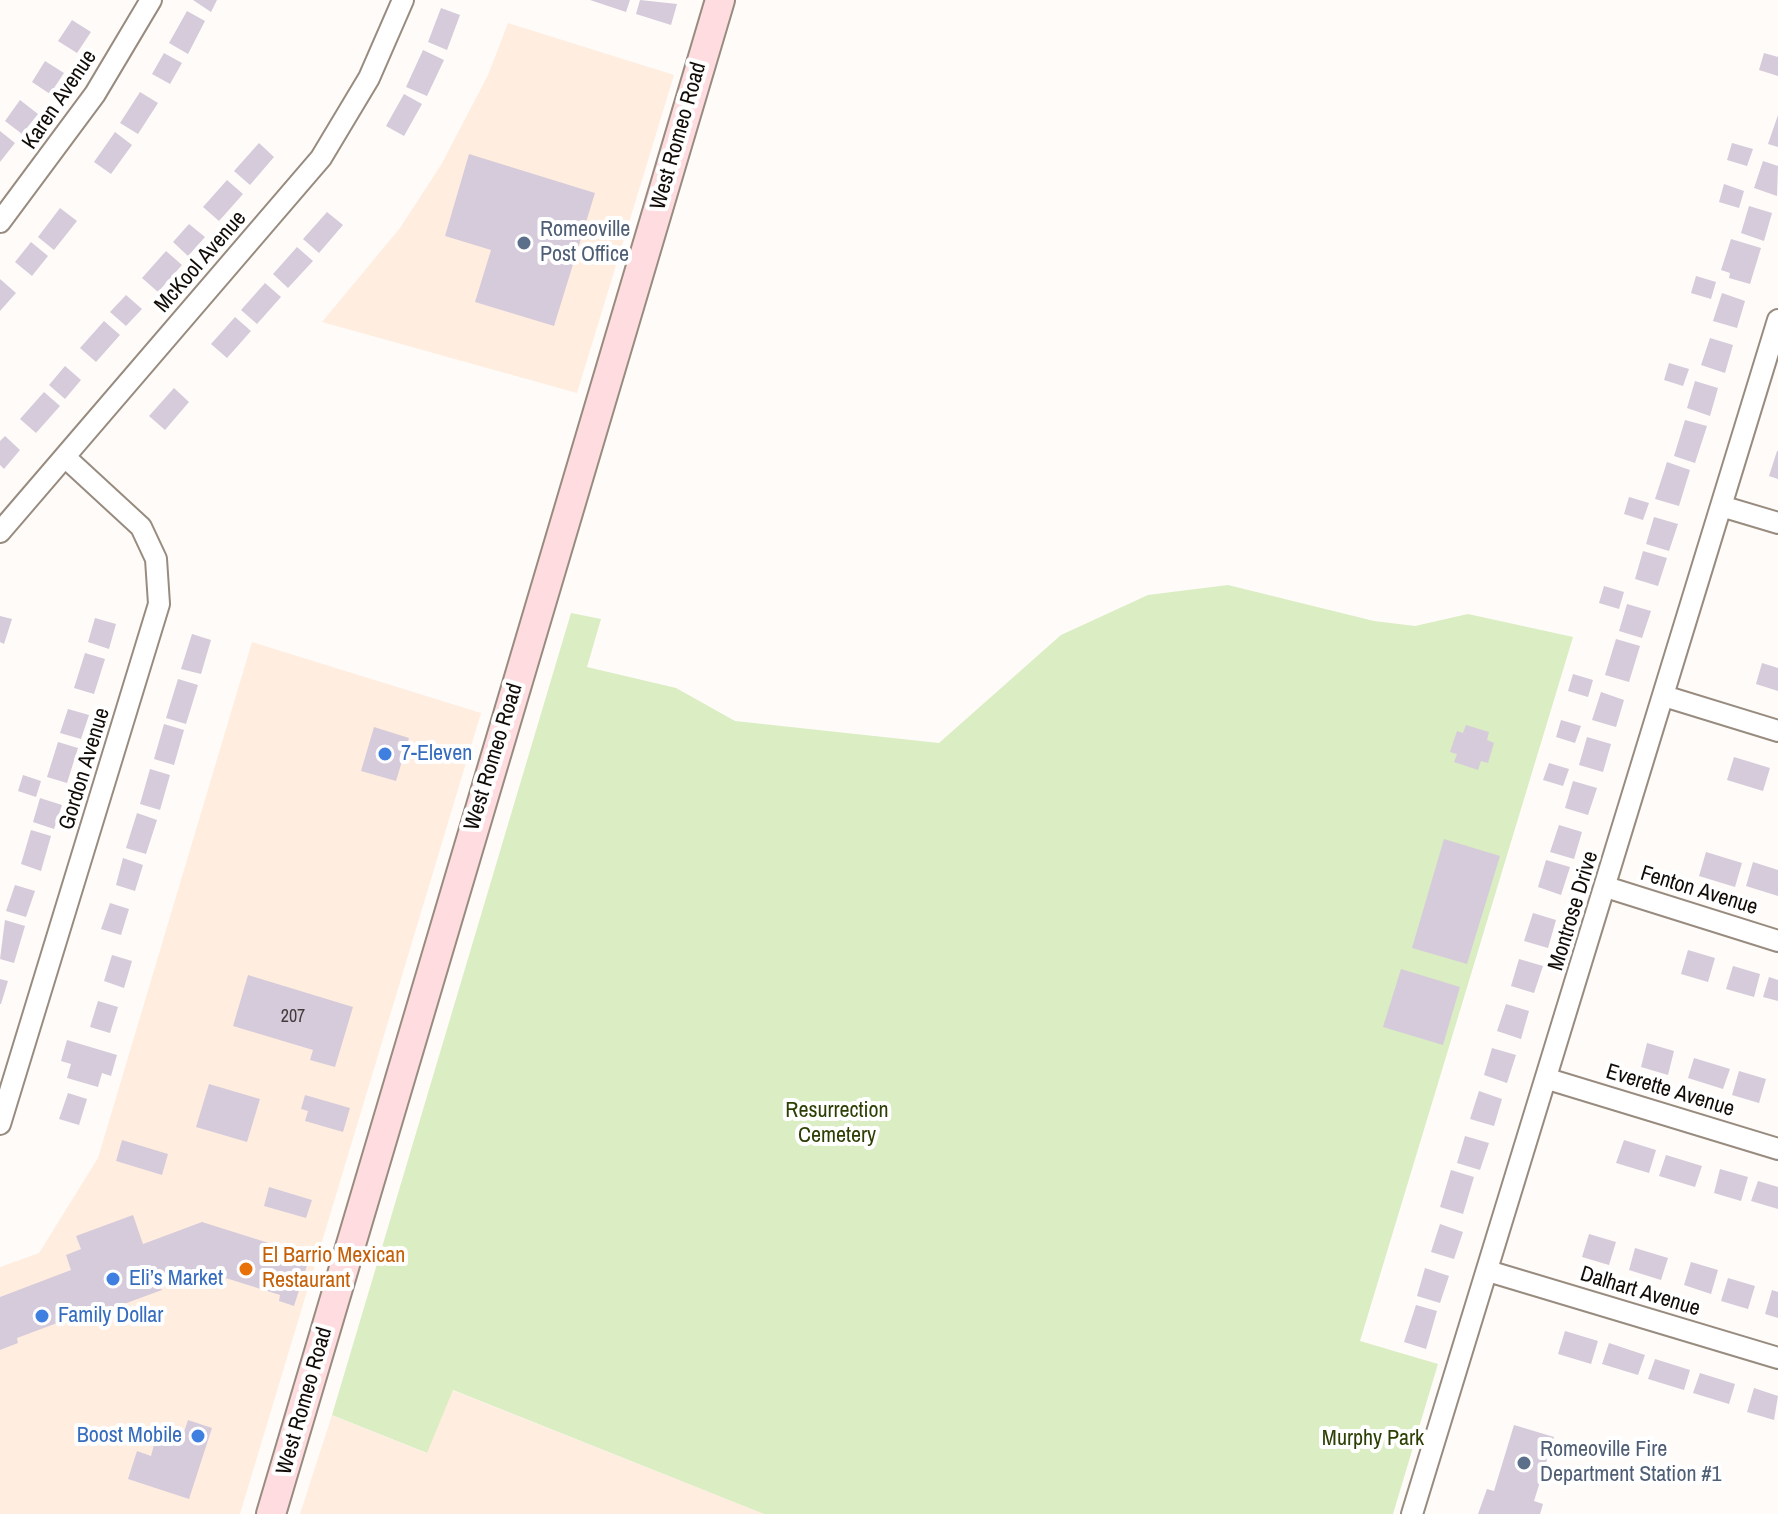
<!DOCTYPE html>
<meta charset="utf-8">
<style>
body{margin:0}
canvas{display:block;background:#fefbf8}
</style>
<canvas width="1778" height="1514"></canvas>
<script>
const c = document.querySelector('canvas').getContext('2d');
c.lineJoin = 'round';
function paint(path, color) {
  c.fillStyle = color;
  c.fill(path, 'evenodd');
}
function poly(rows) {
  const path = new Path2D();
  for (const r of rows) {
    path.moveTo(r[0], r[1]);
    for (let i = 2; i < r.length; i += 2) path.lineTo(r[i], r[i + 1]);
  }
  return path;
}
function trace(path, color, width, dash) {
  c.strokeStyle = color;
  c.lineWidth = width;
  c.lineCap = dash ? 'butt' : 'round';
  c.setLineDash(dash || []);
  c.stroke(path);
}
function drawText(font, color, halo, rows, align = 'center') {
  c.font = font + ' "Archivo Narrow",sans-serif';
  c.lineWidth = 8;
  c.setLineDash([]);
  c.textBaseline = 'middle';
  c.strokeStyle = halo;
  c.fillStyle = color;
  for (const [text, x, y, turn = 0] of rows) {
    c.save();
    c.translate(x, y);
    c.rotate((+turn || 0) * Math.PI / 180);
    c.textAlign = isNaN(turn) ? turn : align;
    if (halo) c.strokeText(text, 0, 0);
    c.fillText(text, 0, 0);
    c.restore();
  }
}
paint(poly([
 [508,23,674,75,577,393,322,322,400,228,441,165,488,75],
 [252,642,481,713,240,1514,0,1514,0,1267,39,1253,98,1158],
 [452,1390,764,1514,300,1514,332,1415,426,1453]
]), '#ffeee0');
paint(poly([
 [1228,585,1374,621,1415,626,1468,614,1573,637,1360,1341,1438,1364,1393,1514,764,1514,453,1390,427,1453,332,1415,571,613,601,619,587,667,676,688,735,721,939,743,1061,635,1148,595]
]), '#dbedc3');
paint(poly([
 [193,0,217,0,211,12],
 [590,0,630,0,626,12],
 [640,0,677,4,671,25,636,14],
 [441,8,460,15,447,50,428,42],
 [187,11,205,21,188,54,169,43],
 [72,20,91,32,77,53,58,41],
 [423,50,444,60,427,96,406,87],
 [164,53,182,63,170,84,152,74],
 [1764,53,1778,57,1778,76,1759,70],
 [45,61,64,73,50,94,32,82],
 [140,92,158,103,138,134,120,123],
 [404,94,422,104,404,136,386,126],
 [20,100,38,114,22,134,5,121],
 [1778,115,1778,147,1768,144],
 [0,131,15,143,0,162],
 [115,132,132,145,111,174,94,162],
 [259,143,274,157,250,185,234,171],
 [1732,143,1753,149,1747,166,1727,160],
 [469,154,595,193,554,326,475,302,491,250,445,236],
 [1763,161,1778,166,1777,196,1754,188],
 [227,180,243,194,219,221,203,207],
 [1724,184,1744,191,1739,208,1719,202],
 [1749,206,1772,213,1764,241,1741,233],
 [60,208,77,221,54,250,38,237],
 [327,212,343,225,319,253,303,239],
 [189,224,205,237,188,256,173,242],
 [1731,239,1761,248,1750,284,1729,278,1730,273,1721,270],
 [31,242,48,256,32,276,15,262],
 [297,247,313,261,288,288,273,274],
 [166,251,182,265,158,292,142,278],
 [1696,276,1716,282,1711,299,1691,293],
 [0,279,16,293,0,311],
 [265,283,281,297,257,324,241,310],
 [1722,293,1745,301,1737,328,1713,321],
 [126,295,142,309,126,326,110,312],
 [235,317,251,331,227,358,211,344],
 [104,321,120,335,96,362,80,348],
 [1710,338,1733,345,1725,373,1701,365],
 [1669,363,1689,369,1683,386,1664,380],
 [65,366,81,380,65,399,49,385],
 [1695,381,1718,388,1710,416,1687,408],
 [174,388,189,402,165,430,149,416],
 [44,392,60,406,36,433,20,419],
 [1685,420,1707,426,1695,463,1674,456],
 [5,436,20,450,4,469,0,465,0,441],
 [1777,451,1778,451,1778,479,1769,476],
 [1667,462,1690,470,1679,506,1655,499],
 [1629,497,1649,503,1643,520,1624,514],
 [1654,517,1678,524,1669,551,1646,544],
 [1643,551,1667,558,1658,586,1635,579],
 [1604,586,1624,592,1619,609,1599,603],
 [1627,604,1651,611,1642,638,1619,631],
 [0,616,12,619,4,644,0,642],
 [95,618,116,624,109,649,88,642],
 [192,634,211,640,201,674,181,669],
 [1616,639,1640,646,1629,682,1605,675],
 [85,653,105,659,94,694,74,688],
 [1762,663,1778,668,1778,691,1756,684],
 [1573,674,1593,680,1588,697,1568,691],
 [178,679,198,685,186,724,166,718],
 [1601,692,1624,700,1616,727,1592,720],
 [68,709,89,715,81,739,60,733],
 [1561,720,1581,726,1575,743,1556,737],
 [164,724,184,730,174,765,154,759],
 [1466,725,1489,732,1487,740,1494,743,1488,763,1481,761,1478,770,1454,762,1457,754,1450,752,1457,731,1463,733],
 [374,727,409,738,396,781,361,771],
 [1587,737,1611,744,1603,772,1579,765],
 [58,742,78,748,67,783,47,777],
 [1734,757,1770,768,1763,791,1727,780],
 [1549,763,1569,769,1563,786,1543,780],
 [150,769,170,775,160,810,140,804],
 [23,775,41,781,36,797,18,791],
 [1573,781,1597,788,1588,815,1565,808],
 [40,798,62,805,54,829,33,822],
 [137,813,157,820,146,854,126,848],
 [1559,825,1582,832,1574,859,1550,852],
 [31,830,51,836,41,871,21,864],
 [1444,839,1500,856,1467,964,1412,948],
 [1706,852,1742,863,1735,887,1699,876],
 [123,858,143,865,135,891,116,885],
 [1546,860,1570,867,1561,895,1538,887],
 [1753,862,1778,870,1778,896,1746,886],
 [15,885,35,891,26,917,6,911],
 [110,903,129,909,121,935,101,929],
 [1533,913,1556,920,1548,948,1524,941],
 [5,920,25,926,14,963,0,959],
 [1688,950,1715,958,1708,982,1681,974],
 [112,955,132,961,124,988,104,981],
 [1519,959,1543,966,1534,993,1511,986],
 [1733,966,1760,974,1754,997,1726,989],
 [1401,969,1460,987,1443,1045,1383,1027],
 [248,975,353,1007,335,1067,310,1060,313,1050,233,1026],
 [1769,977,1778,980,1778,1001,1763,997],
 [0,979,8,981,1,1004,0,1004],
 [98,1001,118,1007,110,1033,90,1027],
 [1506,1004,1529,1011,1521,1039,1497,1031],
 [67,1040,117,1055,111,1076,102,1073,98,1087,67,1078,71,1064,61,1061],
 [1647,1043,1674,1051,1668,1075,1641,1067],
 [1492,1048,1516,1055,1507,1083,1484,1075],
 [1694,1058,1730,1069,1723,1089,1688,1078],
 [1739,1071,1766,1079,1759,1103,1732,1095],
 [209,1084,260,1099,247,1142,196,1127],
 [1479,1091,1502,1099,1494,1126,1470,1119],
 [68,1093,87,1099,79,1125,59,1119],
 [305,1095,350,1108,343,1132,305,1121,308,1111,301,1109],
 [1465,1136,1489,1143,1480,1170,1457,1163],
 [122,1140,168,1154,162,1175,116,1161],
 [1624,1140,1656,1150,1649,1173,1616,1163],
 [1666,1155,1702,1166,1695,1187,1659,1176],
 [1720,1169,1748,1177,1741,1201,1714,1193],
 [1451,1170,1474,1177,1463,1214,1440,1207],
 [1758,1181,1778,1187,1778,1209,1751,1201],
 [269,1187,312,1200,306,1218,264,1206],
 [133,1215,143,1244,202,1222,310,1256,294,1306,279,1301,280,1295,200,1270,160,1285,162,1290,86,1318,84,1313,17,1338,18,1343,0,1350,0,1297,71,1270,66,1255,81,1249,76,1236],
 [1440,1224,1463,1232,1454,1259,1431,1252],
 [1589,1234,1616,1242,1609,1265,1582,1257],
 [1635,1248,1668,1258,1661,1280,1629,1270],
 [1691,1262,1718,1270,1711,1294,1684,1285],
 [1425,1268,1449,1276,1440,1303,1417,1296],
 [1728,1278,1755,1286,1748,1309,1721,1301],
 [1772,1290,1778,1292,1778,1318,1765,1314],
 [1416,1305,1437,1311,1426,1349,1404,1342],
 [1565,1331,1598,1341,1591,1364,1558,1354],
 [1609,1343,1645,1355,1638,1375,1602,1364],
 [1655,1359,1690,1370,1684,1390,1648,1379],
 [1700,1373,1735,1384,1729,1404,1693,1393],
 [1754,1388,1778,1396,1774,1420,1747,1412],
 [188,1420,212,1428,189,1499,128,1479,137,1451,151,1456,155,1441,170,1446,174,1432,183,1435],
 [1514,1425,1554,1437,1534,1501,1543,1504,1540,1514,1478,1514,1487,1489,1494,1491]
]), '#d6cbda');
const minor = poly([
 [0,222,95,94,151,0],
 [1721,506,1778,523],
 [0,532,321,158,369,78,403,0],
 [1664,696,1778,731],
 [1606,887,1778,941],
 [1548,1079,1778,1149],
 [0,1124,159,604,156,559,141,527,65,457],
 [1488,1271,1778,1358],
 [1412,1514,1778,320]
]);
const secondary = poly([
 [271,1514,720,0]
]);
trace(minor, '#988b7f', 24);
trace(secondary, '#988b7f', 32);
trace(minor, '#fff', 20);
trace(secondary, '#fedcdf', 28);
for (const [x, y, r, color] of [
 [524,243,8,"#5c6f8a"],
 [385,754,8,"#3f7fe0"],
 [246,1269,8,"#e8710a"],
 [113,1279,8,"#3f7fe0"],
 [42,1316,8,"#3f7fe0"],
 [198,1436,8,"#3f7fe0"],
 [1524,1463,8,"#5c6f8a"]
]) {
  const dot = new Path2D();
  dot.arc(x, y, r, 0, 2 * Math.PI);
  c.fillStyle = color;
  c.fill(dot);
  trace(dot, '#fff', 3);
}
drawText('18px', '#423c3c', null, [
 ["207",293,1017]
]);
drawText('22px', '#110c08', '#fff', [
 ["Karen Avenue",60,100,-56],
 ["West Romeo Road",679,136,-74],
 ["McKool Avenue",201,262,-49],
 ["West Romeo Road",494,757,-73],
 ["Gordon Avenue",85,769,-73],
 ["Fenton Avenue",1699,891,17],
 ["Montrose Drive",1574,911,-73],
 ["Everette Avenue",1670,1091,17],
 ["Dalhart Avenue",1640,1292,17],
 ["West Romeo Road",305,1401,-74]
]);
drawText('22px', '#4e5e75', '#fff', [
 ["Romeoville",540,230],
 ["Post Office",540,255],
 ["Romeoville Fire",1540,1450],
 ["Department Station #1",1540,1475]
], 'left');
drawText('22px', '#366cbe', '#fff', [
 ["7-Eleven",401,754],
 ["Eli’s Market",129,1279],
 ["Family Dollar",58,1316],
 ["Boost Mobile",182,1436,"right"]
], 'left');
drawText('22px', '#2d3f04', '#fff', [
 ["Resurrection",837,1111],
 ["Cemetery",837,1136],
 ["Murphy Park",1373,1439]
]);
drawText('22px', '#c56008', '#fff', [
 ["El Barrio Mexican",262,1256],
 ["Restaurant",262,1281]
], 'left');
</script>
